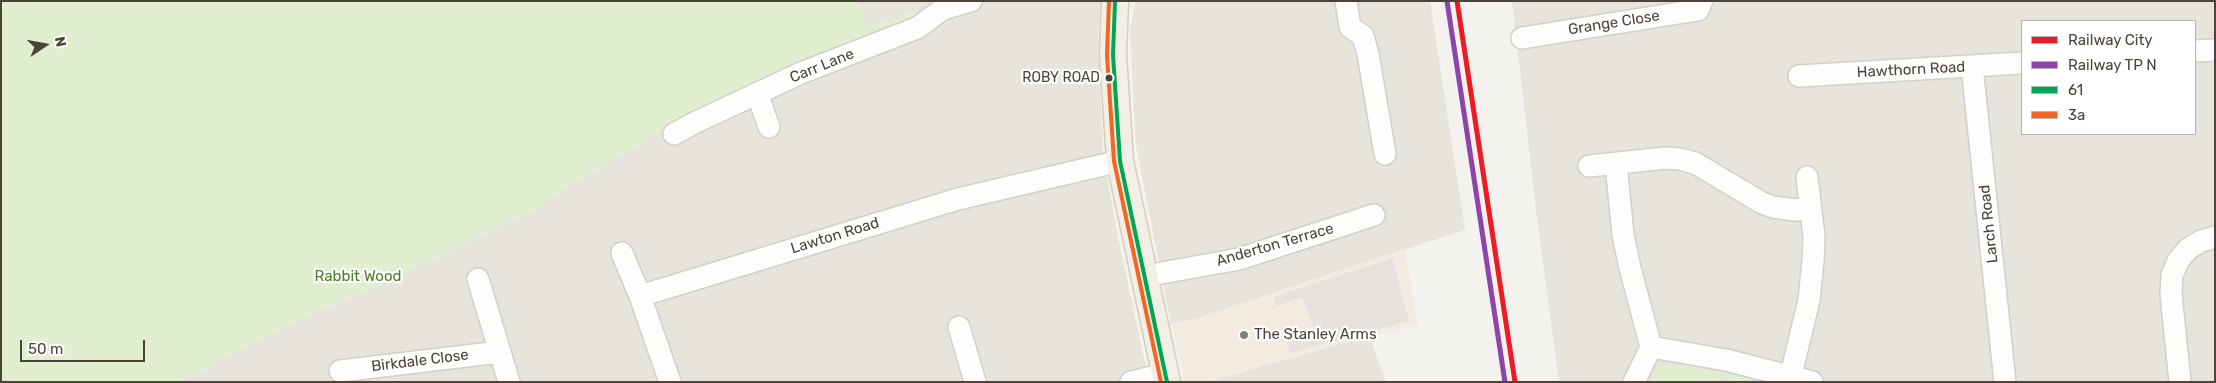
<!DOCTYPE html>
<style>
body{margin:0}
#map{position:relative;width:2216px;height:383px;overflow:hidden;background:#f4f2ee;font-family:Rubik,sans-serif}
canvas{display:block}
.frame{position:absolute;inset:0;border:2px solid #4b4439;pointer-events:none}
.legend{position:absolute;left:2021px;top:20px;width:175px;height:115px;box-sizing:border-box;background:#fff;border:1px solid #b7b4b0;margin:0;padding:6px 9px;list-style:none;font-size:15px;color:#4b4439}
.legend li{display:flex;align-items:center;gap:10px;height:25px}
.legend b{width:25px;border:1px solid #b7b4b0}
.north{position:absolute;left:20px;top:20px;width:50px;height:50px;-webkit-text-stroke:4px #fff;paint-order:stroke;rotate:78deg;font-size:14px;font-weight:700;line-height:20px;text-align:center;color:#4b4439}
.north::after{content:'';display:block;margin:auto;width:18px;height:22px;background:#4b4439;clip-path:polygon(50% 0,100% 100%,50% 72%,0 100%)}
.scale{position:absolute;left:20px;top:340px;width:125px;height:22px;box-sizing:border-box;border:2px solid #4b4439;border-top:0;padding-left:6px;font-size:15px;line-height:18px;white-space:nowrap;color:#4b4439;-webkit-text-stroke:4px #fff;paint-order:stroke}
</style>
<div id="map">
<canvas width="2216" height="383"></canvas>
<div class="frame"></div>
<ul class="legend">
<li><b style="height:6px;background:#ed1c24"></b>Railway City</li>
<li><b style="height:6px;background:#8e44ad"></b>Railway TP N</li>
<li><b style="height:6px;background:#00a651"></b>61</li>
<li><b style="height:6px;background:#f26522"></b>3a</li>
</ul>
<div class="north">N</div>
<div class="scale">50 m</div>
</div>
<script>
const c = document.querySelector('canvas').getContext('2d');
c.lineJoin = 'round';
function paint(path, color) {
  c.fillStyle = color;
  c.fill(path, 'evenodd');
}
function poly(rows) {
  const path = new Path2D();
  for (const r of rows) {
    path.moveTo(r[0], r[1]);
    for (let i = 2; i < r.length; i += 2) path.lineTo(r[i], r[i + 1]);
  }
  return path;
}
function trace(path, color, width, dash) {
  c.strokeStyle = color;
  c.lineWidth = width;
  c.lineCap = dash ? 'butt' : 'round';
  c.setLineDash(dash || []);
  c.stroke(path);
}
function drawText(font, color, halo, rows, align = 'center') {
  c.font = font + ' Rubik,sans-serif';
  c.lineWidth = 4.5;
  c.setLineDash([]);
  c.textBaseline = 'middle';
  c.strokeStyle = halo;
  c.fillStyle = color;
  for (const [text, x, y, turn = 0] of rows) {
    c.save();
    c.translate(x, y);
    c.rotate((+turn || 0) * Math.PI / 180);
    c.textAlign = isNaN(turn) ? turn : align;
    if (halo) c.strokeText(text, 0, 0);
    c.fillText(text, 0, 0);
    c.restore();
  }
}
paint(poly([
 [858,1,1102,1,1098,36,1103,153,1118,237,1149,382,176,382,206,369,247,346,338,302,364,293,515,218,538,211,547,199,666,128,916,21,914,13,868,27],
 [1136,1,1430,1,1465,230,1200,317,1171,324,1136,146,1130,30],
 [1512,1,2215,1,2215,382,1559,382,1537,218],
 [2022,21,2195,21,2195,134,2022,134],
 [1369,336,1386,382,1206,382]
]), '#e7e4dc');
paint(poly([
 [1405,249,1418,325,1369,336,1206,382,1185,382,1171,324,1200,317]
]), '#f3ebdf');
paint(poly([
 [1,1,858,1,868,26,915,13,916,21,666,128,547,199,538,211,515,218,364,293,337,302,247,346,206,369,176,382,1,382],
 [1665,364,1691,366,1721,372,1719,382,1652,382,1658,369],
 [1726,373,1761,382,1725,382]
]), '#e1eecf');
paint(poly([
 [1392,258,1409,321,1290,353,1287,341,1314,330,1302,297,1277,306,1273,297]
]), '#e6e3df');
const minor = poly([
 [1346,1,1350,27,1363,36,1368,54,1385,154],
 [1522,38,1698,10,1702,1],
 [2195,51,2215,50],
 [1972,66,2005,382],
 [1799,76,2022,63],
 [757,93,769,127],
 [674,134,694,123,801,73,917,28,943,9,971,1],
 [1616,164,1623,235,1630,268,1651,347,1634,382],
 [1589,166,1666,158,1680,159,1695,163,1762,203,1773,207,1795,210,1810,208],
 [622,253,640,296],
 [1145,276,1239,259,1374,215],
 [478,279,509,382],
 [959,327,975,382],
 [1651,347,1726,360,1812,382],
 [340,371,500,352],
 [1791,375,1809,300,1813,261,1814,237,1807,177],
 [670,382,640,296,958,199,1120,161],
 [1131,382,1165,374],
 [2180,382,2171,294,2172,275,2178,261,2188,249,2201,241,2215,237]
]);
const major = poly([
 [1115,1,1113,55,1120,161,1167,382]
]);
trace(minor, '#d2d0cb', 24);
trace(major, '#d6cebb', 29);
trace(minor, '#fdfdfc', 21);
trace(major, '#f2efe6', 26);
trace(poly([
 [1115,1,1113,55,1120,161,1167,382]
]), '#00a651', 4);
trace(poly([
 [1109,1,1107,55,1114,161,1161,382]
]), '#f26522', 4);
trace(poly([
 [1457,1,1515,382]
]), '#ed1c24', 5);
trace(poly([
 [1447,1,1505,382]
]), '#8e44ad', 5);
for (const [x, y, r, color] of [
 [1109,78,4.5,"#4b4439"],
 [1244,335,5,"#868178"]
]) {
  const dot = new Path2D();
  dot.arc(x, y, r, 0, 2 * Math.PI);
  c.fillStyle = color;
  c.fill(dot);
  trace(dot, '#fff', 2);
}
drawText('14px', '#4b4439', '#fff', [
 ["ROBY ROAD",1100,78]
], 'right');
drawText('15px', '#4b4439', '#fff', [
 ["Grange Close",1614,23,-9],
 ["Carr Lane",822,66,-22],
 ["Hawthorn Road",1911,70,-3],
 ["Larch Road",1989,224,-96],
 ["Lawton Road",835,236,-17],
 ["Anderton Terrace",1275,245,-16],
 ["Birkdale Close",420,361,-7]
]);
drawText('15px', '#4a7f2a', '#fff', [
 ["Rabbit Wood",358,277]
]);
drawText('15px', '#4b4439', '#fff', [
 ["The Stanley Arms",1254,335]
], 'left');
</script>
